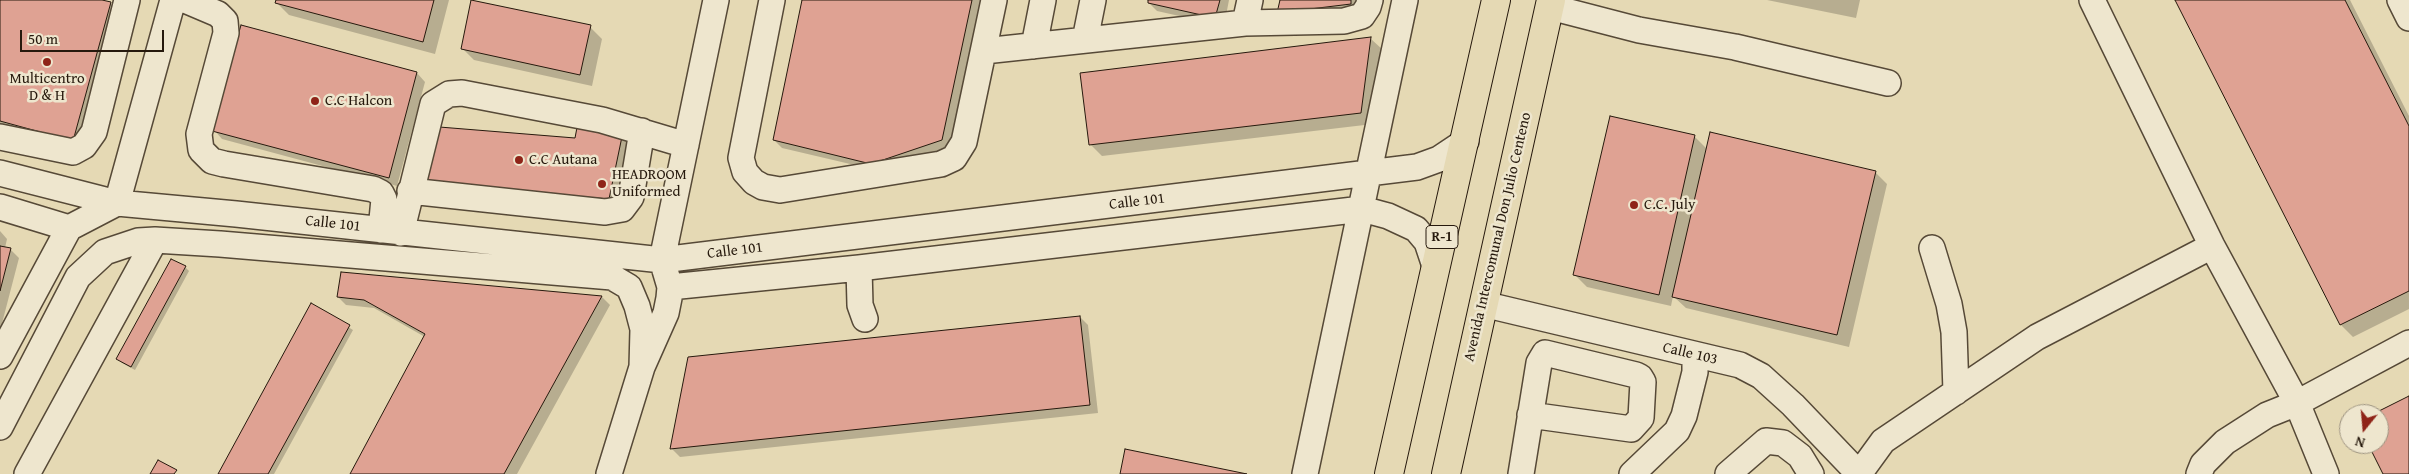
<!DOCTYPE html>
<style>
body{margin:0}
#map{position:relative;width:2409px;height:474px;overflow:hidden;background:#e5d9b4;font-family:"Gentium Book Plus",serif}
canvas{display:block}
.north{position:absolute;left:2339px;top:404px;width:50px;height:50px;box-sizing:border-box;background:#eee6ce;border:1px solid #9e9481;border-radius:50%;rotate:197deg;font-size:14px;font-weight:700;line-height:20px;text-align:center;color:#26190d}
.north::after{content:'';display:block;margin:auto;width:18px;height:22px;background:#8f2418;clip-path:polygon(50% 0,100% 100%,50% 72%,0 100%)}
.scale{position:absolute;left:20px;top:30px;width:144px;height:22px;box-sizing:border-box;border:2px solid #26190d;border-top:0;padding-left:6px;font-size:15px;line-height:18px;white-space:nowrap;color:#26190d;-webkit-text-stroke:4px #eee6ce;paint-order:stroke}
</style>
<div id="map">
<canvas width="2409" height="474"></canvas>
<div class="north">N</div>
<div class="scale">50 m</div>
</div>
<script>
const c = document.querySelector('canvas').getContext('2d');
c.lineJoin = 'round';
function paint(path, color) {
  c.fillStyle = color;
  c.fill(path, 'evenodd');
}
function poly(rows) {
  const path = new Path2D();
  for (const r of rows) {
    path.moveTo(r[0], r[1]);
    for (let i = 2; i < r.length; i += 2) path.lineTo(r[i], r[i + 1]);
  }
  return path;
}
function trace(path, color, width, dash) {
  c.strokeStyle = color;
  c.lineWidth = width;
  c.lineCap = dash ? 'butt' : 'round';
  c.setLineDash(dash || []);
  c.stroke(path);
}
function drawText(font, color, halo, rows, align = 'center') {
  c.font = font + ' "Gentium Book Plus",serif';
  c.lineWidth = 5;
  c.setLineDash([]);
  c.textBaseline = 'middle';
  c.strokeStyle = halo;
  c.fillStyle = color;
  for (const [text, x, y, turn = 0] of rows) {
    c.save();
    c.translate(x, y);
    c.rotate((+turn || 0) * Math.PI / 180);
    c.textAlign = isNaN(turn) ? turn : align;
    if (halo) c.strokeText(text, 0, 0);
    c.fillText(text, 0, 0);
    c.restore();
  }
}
paint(poly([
 [0,0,97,0,110,3,118,12,81,148,0,126],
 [277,0,449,0,435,54,289,15,277,3],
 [804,0,982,0,950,148,880,171,782,148,774,140],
 [1150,0,1229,0,1224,26,1157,11,1149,3],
 [1282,0,1370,0,1294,28],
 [1767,0,1860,0,1856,18],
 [2177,0,2350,0,2409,116,2409,309,2353,337,2341,325],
 [590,27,602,39,592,86,474,60,462,48],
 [1371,39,1383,50,1373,124,1102,156,1090,144,1082,74],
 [417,73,425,82,397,186,222,139,214,130],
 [632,136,617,207,418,182,576,139],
 [1694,136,1708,150,1875,172,1887,184,1849,347,1686,308,1673,296,1671,306,1587,287,1575,275],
 [0,231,7,239,5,248,10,249,19,258,0,331],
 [185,267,189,271,135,370,122,363,118,359],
 [342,273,602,297,610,305,517,474,351,474,425,337,374,308,346,305,338,297],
 [311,304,353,330,274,474,219,474],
 [1080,317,1088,325,1098,413,680,457,672,449,689,358]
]), '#0003');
const building = poly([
 [0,0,102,0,111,2,73,141,0,121,0,0],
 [276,0,434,0,423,42,275,3,276,0],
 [471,0,591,25,580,75,461,49,471,0],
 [802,0,972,0,942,140,871,164,773,140,802,0],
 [1148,0,1220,0,1215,18,1148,3,1148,0],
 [1280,0,1351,0,1351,4,1277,13,1280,0],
 [2175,0,2345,0,2409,126,2409,291,2340,325,2175,0],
 [241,25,417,72,389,178,212,131,241,25],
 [1371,37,1361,113,1089,145,1080,73,1371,37],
 [1610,116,1695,135,1659,295,1573,275,1610,116],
 [579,117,624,127,609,199,417,183,427,126,575,138,579,117],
 [1710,132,1876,171,1837,335,1672,297,1710,132],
 [0,246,11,248,0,291,0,246],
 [171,259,186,266,131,367,116,359,171,259],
 [341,272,602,296,504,474,350,474,425,334,364,300,337,297,341,272],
 [311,303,350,325,268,474,218,474,311,303],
 [1080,316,1090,405,670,449,688,357,1080,316],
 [2409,396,2409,474,2383,474,2368,444,2379,444,2379,414,2373,414,2409,396],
 [1125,449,1247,474,1120,474,1125,449],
 [158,460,177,470,174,474,150,474,158,460]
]);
paint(building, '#dfa293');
trace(building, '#26190d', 1);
const minor = poly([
 [185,0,218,14,225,21,226,33,199,134,201,150,212,161,224,164,373,189,381,193,384,199,381,230],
 [772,0,741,158,745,172,754,182,763,187,780,190,941,164,954,158,964,142,994,0],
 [2092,0,2212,246,2297,403,2326,474],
 [2400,0,2409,18],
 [1550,7,1639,30,1735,47,1888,83],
 [1245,23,1250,0],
 [1085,40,1093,0],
 [1034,46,1043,0],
 [984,51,1245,23,1344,21,1362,16,1368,7,1370,0],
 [0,137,73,152,84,146,94,132,127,0],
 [0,173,117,203,236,214,662,260,1417,167,1439,159,1466,141],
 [410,191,605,212,622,209,631,197,642,131],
 [0,207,69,228],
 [401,233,433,104,449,94,462,93,602,120,686,145],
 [1932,248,1949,304,1954,332,1956,392],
 [859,268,860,305,865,319],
 [670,287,859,268,1362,209,1388,216,1416,229,1427,242,1435,266],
 [1483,304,1740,365,1761,376,1793,405,1859,474],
 [0,356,69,228,117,203,173,0],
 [0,427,78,277,105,252,138,241,155,240,220,244,612,277,629,287,637,306,643,329,642,367],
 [27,474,155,240],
 [609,474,642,367,666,313,669,298,670,287,662,260,716,0],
 [1305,474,1405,0],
 [1521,474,1539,363,1545,353,1636,375,1640,377,1643,382,1641,418,1631,429,1530,415],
 [1632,474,1677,431,1684,416,1695,372,1695,355],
 [1728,474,1766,441,1783,443,1800,456,1811,474],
 [1859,474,1883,441,2037,337,2212,246],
 [2199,474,2203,464,2225,442,2267,415,2297,403,2409,343]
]);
const major = poly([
 [1389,474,1496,0],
 [1446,474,1551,0]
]);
trace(minor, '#564937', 28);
trace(major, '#26190d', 30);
trace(minor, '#eee6ce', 25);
trace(major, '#e5d9b4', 28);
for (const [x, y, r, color] of [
 [47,62,5,"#8f2418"],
 [315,101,5,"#8f2418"],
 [519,160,5,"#8f2418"],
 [602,184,5,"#8f2418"],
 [1634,205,5,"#8f2418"]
]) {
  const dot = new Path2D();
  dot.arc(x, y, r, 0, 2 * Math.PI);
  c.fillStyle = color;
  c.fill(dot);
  trace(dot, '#eee6ce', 2);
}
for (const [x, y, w] of [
 [1442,237,32]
]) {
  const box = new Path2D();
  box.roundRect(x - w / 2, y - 11.5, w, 23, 4);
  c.fillStyle = '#eee6ce';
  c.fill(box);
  trace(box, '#26190d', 1);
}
drawText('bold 14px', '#26190d', null, [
 ["R-1",1442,237]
]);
drawText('15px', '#26190d', '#eee6ce', [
 ["Multicentro",47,79,"center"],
 ["D & H",47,96,"center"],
 ["C.C Halcon",325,101],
 ["C.C Autana",529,160],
 ["HEADROOM",612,175],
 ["Uniformed",612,192],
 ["C.C. July",1644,205]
], 'left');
drawText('15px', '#26190d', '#eee6ce', [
 ["Calle 101",1137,202,-7],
 ["Calle 101",333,224,6],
 ["Avenida Intercomunal Don Julio Centeno",1498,237,-77],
 ["Calle 101",735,251,-7],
 ["Calle 103",1690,354,13]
]);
</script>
